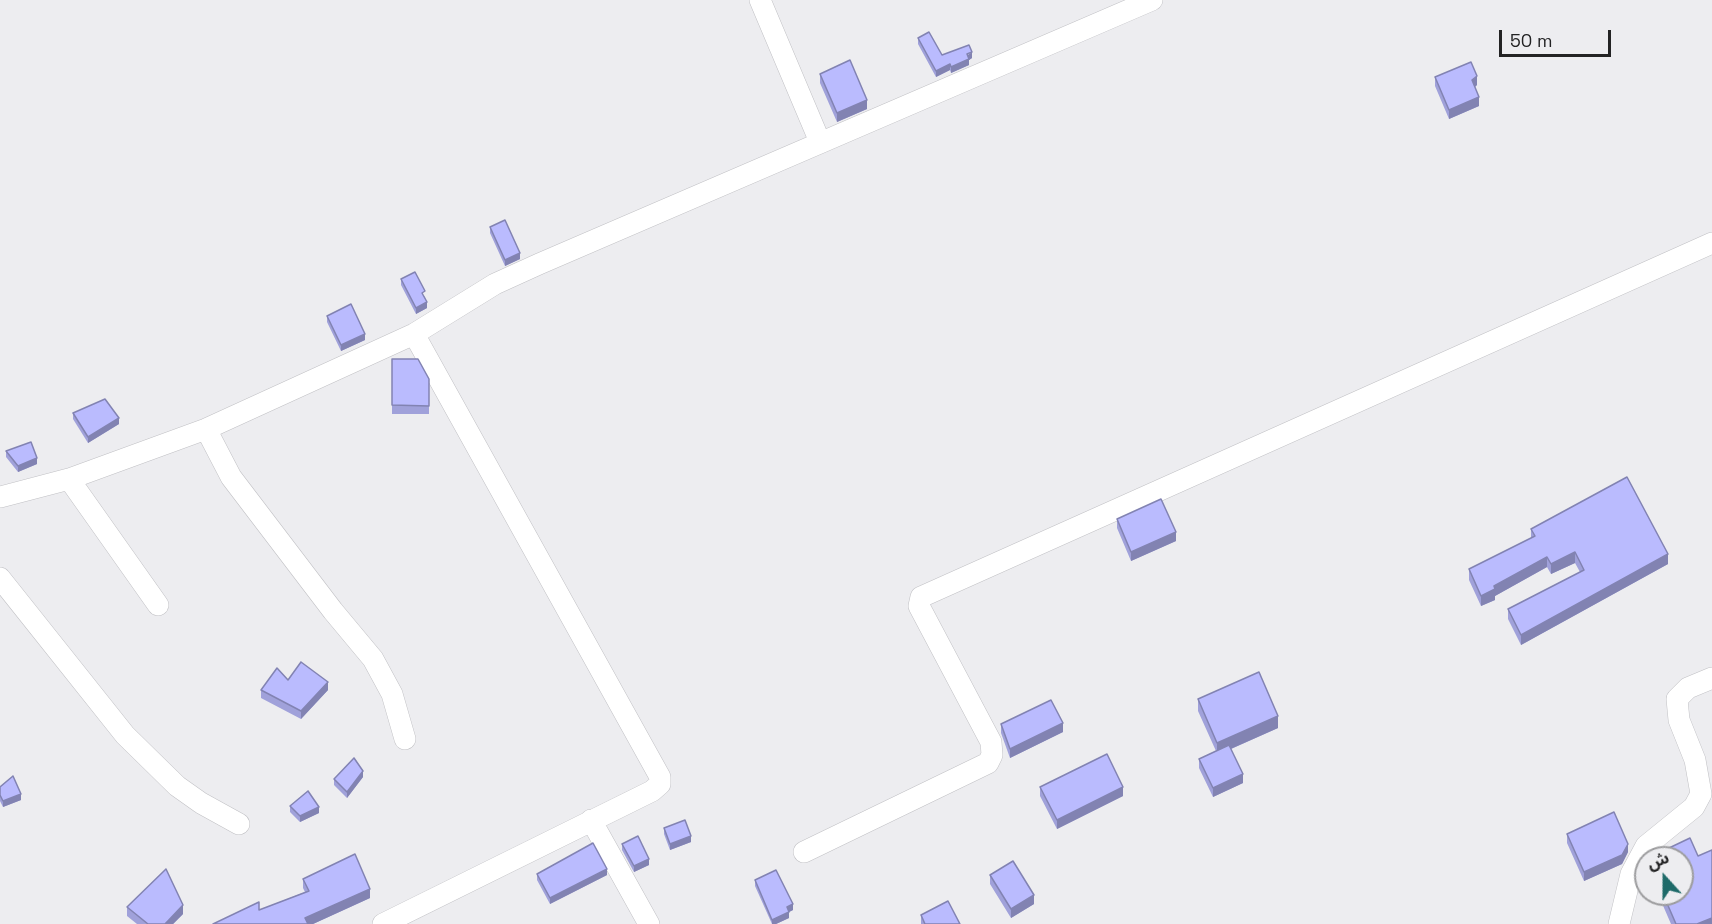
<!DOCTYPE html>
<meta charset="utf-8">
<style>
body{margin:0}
#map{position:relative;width:1712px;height:924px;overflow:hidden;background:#ededf0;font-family:"Space Grotesk","Noto Sans Arabic",sans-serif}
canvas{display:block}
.north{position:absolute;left:1634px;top:846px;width:60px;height:60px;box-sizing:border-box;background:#ededf0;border:2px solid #9c9c9e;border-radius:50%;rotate:339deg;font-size:16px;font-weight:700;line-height:24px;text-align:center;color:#232324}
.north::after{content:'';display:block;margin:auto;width:21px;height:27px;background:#1e6a69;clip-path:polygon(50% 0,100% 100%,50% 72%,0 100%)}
.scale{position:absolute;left:1499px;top:30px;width:112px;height:27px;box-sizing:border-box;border:3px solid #232324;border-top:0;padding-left:8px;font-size:18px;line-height:21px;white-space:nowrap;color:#232324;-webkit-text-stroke:4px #ededf0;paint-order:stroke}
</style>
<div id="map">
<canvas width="1712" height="924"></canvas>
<div class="north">ش</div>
<div class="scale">50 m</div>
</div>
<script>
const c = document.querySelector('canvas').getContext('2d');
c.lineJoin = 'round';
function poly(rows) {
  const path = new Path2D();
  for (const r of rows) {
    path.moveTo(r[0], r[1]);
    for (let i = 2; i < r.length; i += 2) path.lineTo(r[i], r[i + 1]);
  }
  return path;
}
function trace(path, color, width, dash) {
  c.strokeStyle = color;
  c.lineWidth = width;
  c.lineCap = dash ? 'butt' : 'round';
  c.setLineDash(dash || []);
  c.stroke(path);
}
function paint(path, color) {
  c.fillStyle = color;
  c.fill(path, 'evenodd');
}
const minor = poly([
 [760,0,820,142],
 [206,429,231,477,333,611,373,659,392,694,405,739],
 [69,479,158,605],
 [0,497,69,479,206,429,414,334,495,284,539,264,1152,0],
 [0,578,125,735,177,786,201,803,239,824],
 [591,820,649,924],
 [804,852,988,763,992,755,991,742,919,606,921,597,1712,243],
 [383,924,652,791,660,784,660,777,414,334],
 [1619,924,1631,874,1646,846,1694,807,1701,794,1695,760,1679,720,1677,699,1688,688,1712,678]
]);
trace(minor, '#c0c0c4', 22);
trace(minor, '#fff', 21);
paint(poly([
 [918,38,942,55,972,58,969,60,969,65,951,73,950,70,936,77,918,44],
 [820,74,867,109,837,122,820,83],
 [1435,77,1477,85,1475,87,1479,106,1449,119,1435,86],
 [490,227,520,259,505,266,490,233],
 [401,279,425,297,427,308,416,314,401,285],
 [327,316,365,340,341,351,327,322],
 [392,359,429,379,429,414,392,414],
 [73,413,119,424,88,443,73,419],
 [6,451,37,464,18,472,6,457],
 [1117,519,1176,541,1131,561,1117,528],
 [1531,529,1668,564,1521,645,1508,619,1508,609,1580,572,1575,563,1551,574,1547,567,1495,596,1495,600,1481,606,1469,580,1469,569,1531,538],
 [288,680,328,690,301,719,261,698,261,690],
 [1198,699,1278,728,1231,749,1243,783,1213,797,1199,768,1199,759,1216,751,1198,711],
 [1001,724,1063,732,1010,758,1001,733],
 [363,777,347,798,334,785,334,779],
 [0,787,21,800,3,807,0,801],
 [1040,787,1123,796,1057,829,1040,796],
 [290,806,319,813,300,822,290,812],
 [664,828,691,842,670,850,664,834],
 [1567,834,1628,852,1622,864,1584,881,1567,843],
 [622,844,649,865,634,872,622,850],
 [537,874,607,875,550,904,537,880],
 [990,875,1034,904,1011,918,990,884],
 [303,879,370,898,313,924,213,924,259,910,305,892,303,888],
 [755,880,793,910,789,912,789,918,776,924,772,924,755,886],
 [1658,894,1682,894,1712,924,1671,924],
 [127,907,183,914,173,924,137,924,127,916],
 [921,915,960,924,921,924]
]), '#a0a1da');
paint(poly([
 [972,52,972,58,969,60,969,65,951,73,951,67],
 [950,64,950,70,936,77,936,71],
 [1477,76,1477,85,1472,89,1472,80],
 [1479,97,1479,106,1449,119,1449,110],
 [867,100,867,109,837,122,837,113],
 [520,253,520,259,505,266,505,260],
 [427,302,427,308,416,314,416,308],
 [365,334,365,340,341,351,341,345],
 [119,418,119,424,88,443,88,437],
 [37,458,37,464,18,472,18,466],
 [1176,532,1176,541,1131,561,1131,552],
 [1575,552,1575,563,1551,574,1551,564],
 [1668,554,1668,564,1521,645,1521,635],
 [1547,557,1547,567,1495,596,1495,600,1481,606,1481,596,1494,586],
 [328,682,328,690,301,719,301,711],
 [1278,716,1278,728,1217,755,1217,743],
 [1063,723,1063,732,1010,758,1010,749],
 [363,771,363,777,347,798,347,792],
 [1243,774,1243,783,1213,797,1213,788],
 [1123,787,1123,796,1057,829,1057,820],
 [21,794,21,800,3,807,3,801],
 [319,807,319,813,300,822,300,816],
 [691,836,691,842,670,850,670,844],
 [1628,844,1628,852,1622,864,1584,881,1584,872],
 [649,859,649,865,634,872,634,866],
 [607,869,607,875,550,904,550,898],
 [370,889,370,898,313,924,305,924,305,918],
 [1034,895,1034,904,1011,918,1011,909],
 [793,904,793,910,787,913,787,907],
 [183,905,183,914,173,924,165,924],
 [789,912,789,918,776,924,772,924,772,920],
 [1712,918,1712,924,1697,924]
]), '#8283b2');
const building = poly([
 [929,32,942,55,969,45,972,52,967,54,969,59,951,67,950,64,936,71,918,38,929,32],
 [850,60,867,100,837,113,820,74,850,60],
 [1471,62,1477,76,1472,80,1479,97,1449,110,1435,77,1471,62],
 [505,220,520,253,505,260,490,227,505,220],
 [415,272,425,291,422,293,427,302,416,308,401,279,415,272],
 [351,304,365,334,341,345,327,316,351,304],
 [392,359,418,359,429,379,429,406,392,405,392,359],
 [105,399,119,418,88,437,73,413,105,399],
 [31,442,37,458,18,466,6,451,31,442],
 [1627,477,1668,554,1521,635,1508,609,1584,570,1575,552,1551,564,1547,557,1494,586,1495,589,1481,596,1469,569,1535,536,1531,529,1627,477],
 [1161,499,1176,532,1131,552,1117,519,1161,499],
 [301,662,328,682,301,711,261,690,277,668,288,680,301,662],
 [1259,672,1278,716,1217,743,1198,699,1259,672],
 [1051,700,1063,723,1010,749,1001,724,1051,700],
 [1229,745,1243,774,1213,788,1199,759,1229,745],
 [1107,754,1123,787,1057,820,1040,787,1107,754],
 [354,758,363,771,347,792,334,779,354,758],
 [13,776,21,794,3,801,0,795,0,787,13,776],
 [308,791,319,807,300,816,290,806,308,791],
 [1614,812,1628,844,1622,855,1584,872,1567,834,1614,812],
 [685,820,691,836,670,844,664,828,685,820],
 [638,836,649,859,634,866,622,844,638,836],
 [1690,838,1698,856,1712,850,1712,918,1697,924,1676,924,1663,894,1682,894,1682,858,1648,858,1690,838],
 [593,843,607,869,550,898,537,874,593,843],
 [355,854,370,889,305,918,308,924,213,924,259,902,259,910,309,891,303,879,355,854],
 [1013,861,1034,895,1011,909,990,875,1013,861],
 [166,869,183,905,165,924,148,924,127,907,166,869],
 [776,870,793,904,787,907,789,912,772,920,755,880,776,870],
 [948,901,960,924,925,924,921,915,948,901]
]);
paint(building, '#babbfe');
trace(building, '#8283b2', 1.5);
</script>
